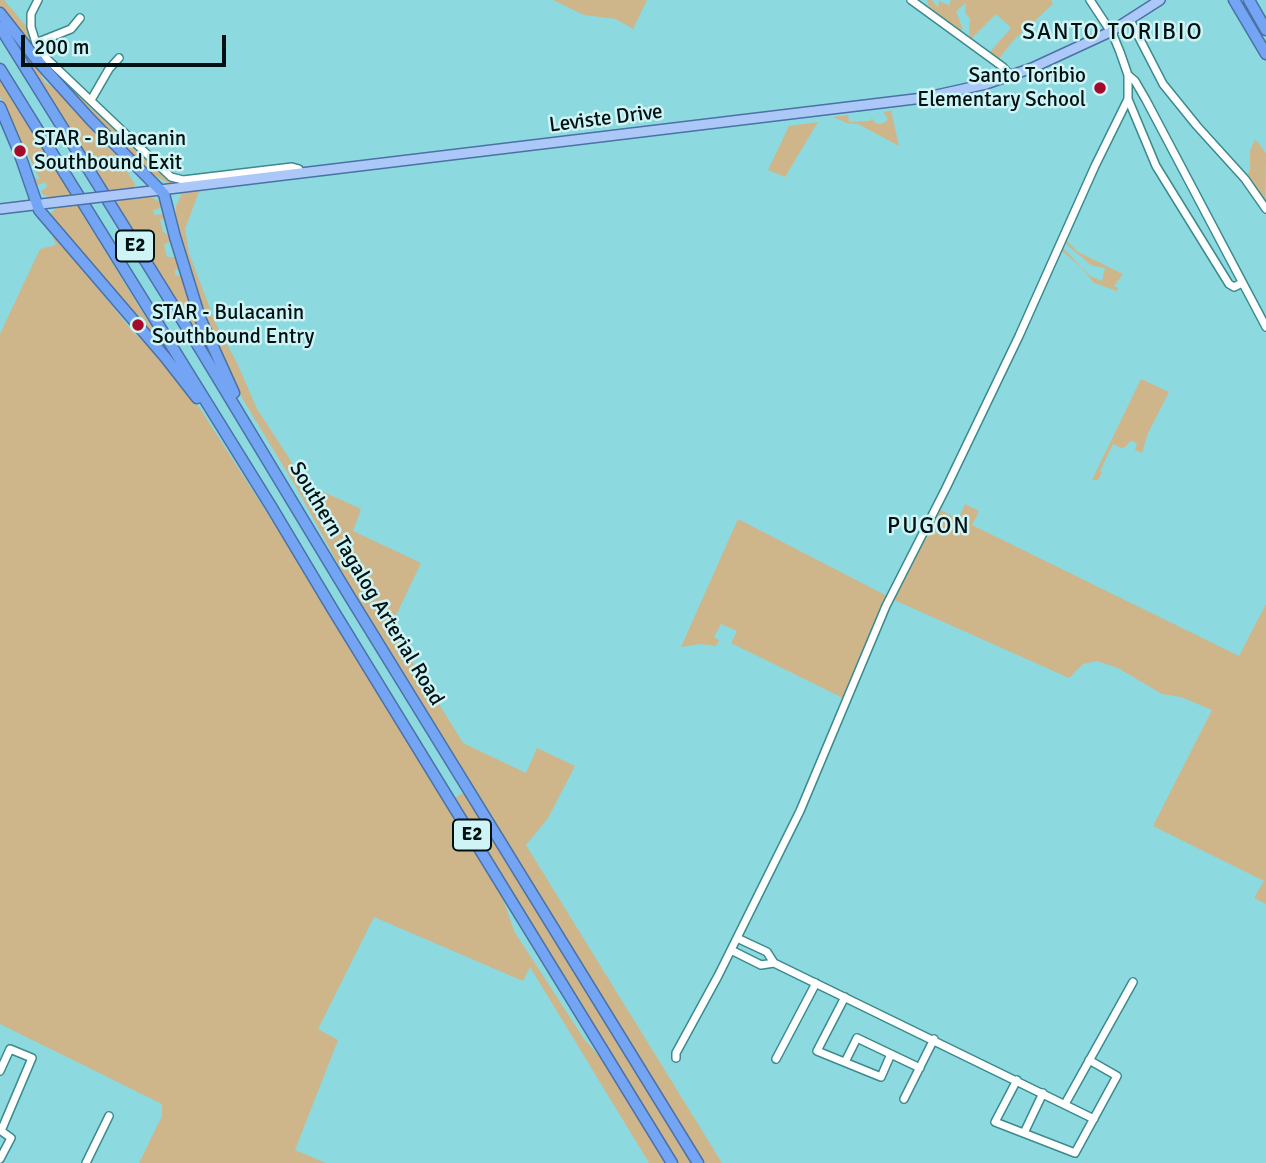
<!DOCTYPE html>
<style>
body{margin:0}
#map{position:relative;width:1266px;height:1163px;overflow:hidden;background:#8cdadf;font-family:Signika,sans-serif}
canvas{display:block}
.scale{position:absolute;left:21px;top:35px;width:205px;height:32px;box-sizing:border-box;border:4px solid #001113;border-top:0;padding-left:9px;font-size:21px;line-height:24px;white-space:nowrap;color:#001113;-webkit-text-stroke:5px #cef4f6;paint-order:stroke}
</style>
<div id="map">
<canvas width="1266" height="1163"></canvas>
<div class="scale">200 m</div>
</div>
<script>
const c = document.querySelector('canvas').getContext('2d');
c.lineJoin = 'round';
function paint(path, color) {
  c.fillStyle = color;
  c.fill(path, 'evenodd');
}
function poly(rows) {
  const path = new Path2D();
  for (const r of rows) {
    path.moveTo(r[0], r[1]);
    for (let i = 2; i < r.length; i += 2) path.lineTo(r[i], r[i + 1]);
  }
  return path;
}
function trace(path, color, width, dash) {
  c.strokeStyle = color;
  c.lineWidth = width;
  c.lineCap = dash ? 'butt' : 'round';
  c.setLineDash(dash || []);
  c.stroke(path);
}
function drawText(font, color, halo, rows, align = 'center') {
  c.font = font + ' Signika,sans-serif';
  c.lineWidth = 5;
  c.setLineDash([]);
  c.textBaseline = 'middle';
  c.strokeStyle = halo;
  c.fillStyle = color;
  for (const [text, x, y, turn = 0] of rows) {
    c.save();
    c.translate(x, y);
    c.rotate((+turn || 0) * Math.PI / 180);
    c.textAlign = isNaN(turn) ? turn : align;
    if (halo) c.strokeText(text, 0, 0);
    c.fillText(text, 0, 0);
    c.restore();
  }
}
paint(poly([
 [0,0,4,0,27,27,41,56,59,75,178,183,169,184,151,173,130,155,50,68,8,18,0,6],
 [553,0,647,0,633,29,616,19,584,15],
 [927,0,932,0,938,8,939,1,949,5,951,0,1051,0,1053,4,1012,42,998,60,989,53,1011,28,996,14,971,39,969,34,970,18,965,13,966,3,956,11,963,30,960,32,930,10],
 [8,31,41,72,41,76,46,83,54,88,117,156,135,184,134,188,129,189,133,199,151,197,160,202,161,208,153,210,155,215,164,214,166,220,160,219,163,232,168,235,170,241,164,245,167,257,175,257,179,269,175,270,175,275,181,276,200,329,199,331,194,329,161,278],
 [0,79,141,310,187,378,143,327,147,323,140,316,137,319,52,218,51,213,56,208,66,207,66,199,63,197,55,199,43,195,41,191,47,187,45,182,36,186,33,177,40,180,0,96],
 [891,110,899,146,858,124,847,123,833,117,848,115,849,122,870,121,872,118,875,123,881,124,887,121,887,117,883,113],
 [818,122,785,177,768,170,789,126],
 [1255,139,1266,153,1265,203,1246,176,1250,171,1250,151],
 [200,189,185,229,189,253,215,322,237,363,257,409,306,484,361,509,353,531,421,563,391,626,463,743,526,773,537,748,575,766,548,818,526,845,722,1163,705,1163,345,577,296,487,236,388,204,317,176,219,176,206,181,195,185,191],
 [40,221,44,223,62,243,129,327,162,360,201,410,301,566,501,893,514,931,584,1039,608,1066,667,1163,649,1163,530,967,523,981,374,917,318,1029,338,1040,295,1150,326,1163,139,1163,162,1116,162,1104,0,1024,0,334,40,249,56,245,52,234],
 [1065,239,1078,252,1123,274,1114,286,1118,288,1117,291,1094,283,1081,267,1061,250,1063,248,1090,276,1102,281,1105,268,1091,265,1067,245],
 [1141,379,1169,392,1148,433,1142,453,1135,450,1137,444,1133,441,1130,441,1125,447,1121,448,1113,444,1100,471,1102,472,1098,480,1092,480],
 [965,504,979,511,972,525,1239,656,1266,604,1266,904,1254,898,1264,881,1153,826,1212,710,1181,697,1162,694,1118,668,1097,661,1083,664,1069,678,892,599,939,509,958,519],
 [738,519,887,596,843,698,731,643,737,631,721,624,714,637,719,640,716,646,700,644,681,647],
 [466,791,694,1163,678,1163,656,1129,455,798]
]), '#ceb58a');
const minor = poly([
 [38,0,31,14,31,27,36,43,47,59,171,177,183,180,292,167,299,169,300,173],
 [911,0,1003,67,1011,76],
 [1090,0,1113,35,1120,52,1128,75,1128,99,1156,166,1229,284,1234,287,1242,283],
 [1130,20,1163,84,1197,126,1245,179,1266,209],
 [36,43,71,29,80,18],
 [1128,75,1135,81,1146,100,1266,327],
 [91,100,109,69,119,58],
 [737,938,767,952,774,963],
 [731,950,761,965,774,963,1094,1119],
 [845,997,817,1051,881,1077,891,1054],
 [676,1058,676,1053,718,976,800,811,886,606,946,488,1019,336,1095,166,1128,99],
 [776,1059,816,983],
 [845,1062,857,1038,920,1068],
 [0,1071,10,1049,32,1058,1,1131],
 [1017,1080,995,1122,1075,1153,1117,1076,1089,1060],
 [904,1099,934,1039],
 [1065,1104,1133,982],
 [0,1130,11,1138,0,1159],
 [1024,1133,1043,1093],
 [86,1163,109,1116]
]);
const major = poly([
 [135,193,923,98,986,84,1032,68,1110,32,1160,0],
 [0,209,58,202]
]);
const highway = poly([
 [1234,0,1266,54],
 [1249,0,1266,30],
 [0,13,36,59,90,119,164,194,175,237,200,318,234,393],
 [0,27,202,352,348,594,698,1163],
 [0,69,272,508,333,610,672,1163],
 [0,107,19,152,39,210,165,357,197,398]
]);
trace(minor, '#3a8a8e', 10);
trace(major, '#4b71a5', 12);
trace(highway, '#4b71a5', 13);
trace(minor, '#fff', 7);
trace(major, '#acc8f8', 9);
trace(highway, '#74a4f4', 10);
const majorBridge = poly([
 [58,202,135,193]
]);
trace(majorBridge, '#4b71a5', 12, []);
trace(majorBridge, '#acc8f8', 9);
for (const [x, y, r, color] of [
 [1100,88,7,"#a50a2a"],
 [20,151,7,"#a50a2a"],
 [138,325,7,"#a50a2a"]
]) {
  const dot = new Path2D();
  dot.arc(x, y, r, 0, 2 * Math.PI);
  c.fillStyle = color;
  c.fill(dot);
  trace(dot, '#cef4f6', 2.5);
}
for (const [x, y, w] of [
 [135,246,38],
 [472,835,38]
]) {
  const box = new Path2D();
  box.roundRect(x - w / 2, y - 15.5, w, 31, 5);
  c.fillStyle = '#cef4f6';
  c.fill(box);
  trace(box, '#001113', 2);
}
drawText('bold 19px', '#001113', null, [
 ["E2",135,246],
 ["E2",472,835]
]);
drawText('21px', '#001113', '#cef4f6', [
 ["Santo Toribio",1086,76,"right"],
 ["Elementary School",1086,100,"right"],
 ["STAR - Bulacanin",34,139],
 ["Southbound Exit",34,163],
 ["STAR - Bulacanin",152,313],
 ["Southbound Entry",152,337]
], 'left');
drawText('21px', '#001113', '#cef4f6', [
 ["Leviste Drive",606,119,-7],
 ["Southern Tagalog Arterial Road",366,584,59]
]);
c.letterSpacing = '2px';
drawText('23px', '#001113', '#cef4f6', [
 ["SANTO TORIBIO",1113,33],
 ["PUGON",929,527]
]);
c.letterSpacing = '0px';
</script>
